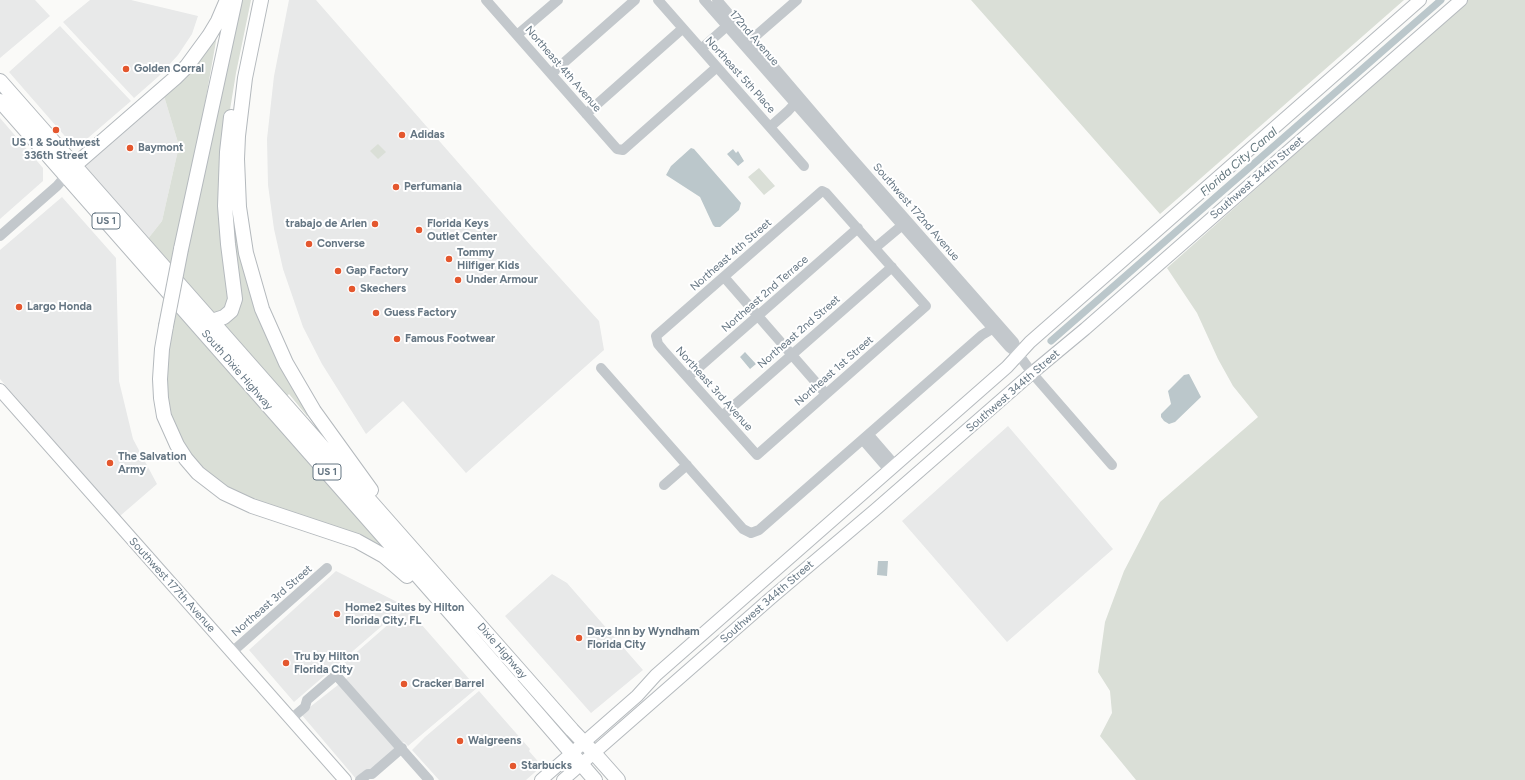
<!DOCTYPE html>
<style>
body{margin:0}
canvas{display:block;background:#fafaf8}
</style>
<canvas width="1525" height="780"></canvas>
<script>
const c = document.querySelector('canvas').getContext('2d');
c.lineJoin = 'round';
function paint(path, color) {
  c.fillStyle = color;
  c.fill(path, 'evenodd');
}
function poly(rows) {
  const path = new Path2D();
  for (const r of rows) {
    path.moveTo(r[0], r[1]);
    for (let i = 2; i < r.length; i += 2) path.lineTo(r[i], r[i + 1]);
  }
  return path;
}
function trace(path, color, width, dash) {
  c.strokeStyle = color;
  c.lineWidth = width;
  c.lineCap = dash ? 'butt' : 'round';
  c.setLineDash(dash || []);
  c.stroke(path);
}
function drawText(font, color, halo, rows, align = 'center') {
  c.font = font + ' Figtree,sans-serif';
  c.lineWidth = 4;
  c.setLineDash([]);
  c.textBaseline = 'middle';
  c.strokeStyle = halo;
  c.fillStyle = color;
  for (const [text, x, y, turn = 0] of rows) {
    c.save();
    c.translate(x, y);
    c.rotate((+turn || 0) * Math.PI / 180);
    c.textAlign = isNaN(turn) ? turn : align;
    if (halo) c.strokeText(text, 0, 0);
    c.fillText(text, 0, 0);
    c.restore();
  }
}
paint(poly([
 [0,0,35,0,50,16,0,58],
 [90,0,131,0,198,16,192,34,178,55,159,76,134,98,63,22],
 [289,0,316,0,532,247,599,321,604,350,466,473,403,401,366,434,322,364,303,327,283,269,274,229,268,185,267,139,274,76],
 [60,26,131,101,81,144,70,142,9,72],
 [164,96,179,146,162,221,147,240,84,166],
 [0,118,43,168,43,181,0,219],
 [62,197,116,258,119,381,133,439,157,484,120,516,0,379,0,250],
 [1008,426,1113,549,1007,642,902,521],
 [336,571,405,606,294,702,249,650],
 [552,574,567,583,643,670,591,713,505,616],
 [407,608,477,688,408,746,404,742,357,780,301,714,352,674,343,664],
 [479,691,530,749,529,751,542,766,526,780,439,780,412,750,425,737]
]), '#e8e9e9');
paint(poly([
 [240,0,251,0,236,73,228,122,232,300,217,317,181,276],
 [971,0,1404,0,1160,214],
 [1468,0,1525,0,1525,780,1136,780,1100,736,1112,713,1110,691,1098,672,1105,622,1124,571,1160,502,1258,417,1233,386,1218,359,1197,313,1167,268],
 [218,30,203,114,172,267,147,240,162,221,179,146,164,96],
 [378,144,386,152,378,159,370,151],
 [759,168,775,186,764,195,748,177],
 [229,191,235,218,309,414,307,416,289,394,287,396,222,322,230,318],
 [174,308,392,552,277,512,212,481,175,435,164,390]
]), '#dadfd7');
paint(poly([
 [691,148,694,149,741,203,739,210,720,227,715,227,713,225,700,197,666,175,671,166],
 [733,149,736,153,738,151,744,161,738,166,727,154],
 [745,352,756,364,750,369,740,357],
 [1189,374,1201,397,1175,422,1169,424,1164,421,1161,417,1161,414,1171,404,1168,391,1184,375],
 [878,561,888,561,887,576,877,575]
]), '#bbc7cb');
trace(poly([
 [1051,341,1441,0]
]), '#bbc7cb', 7);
const major = poly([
 [0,390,345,780],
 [541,780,637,696,656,675,1007,367,1030,342,1420,0],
 [563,780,771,598,875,510,1032,373,1085,329,1461,0]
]);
const highway = poly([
 [261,0,245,78,238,136,237,159,239,207,246,253,262,309,286,363,314,411,371,490],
 [0,81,572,730,594,753,618,780],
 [0,101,454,617,595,780],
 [75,165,175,78,187,66,209,36,218,21,227,0],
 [181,249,235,0],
 [205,320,212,321,224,317,231,311,235,299,228,244,225,206,227,152,231,117],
 [166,326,162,349,160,379,161,398,164,416,177,445,186,459,198,473,224,493,252,506,357,541,384,556,407,576]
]);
trace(major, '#b5babe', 14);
trace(highway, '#b4b9bd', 16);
trace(poly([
 [486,0,617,149,623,150,717,67],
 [658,0,804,166],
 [704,0,1009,347,1018,354],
 [717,0,845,150,1014,342,1019,355,1032,373,1112,465],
 [517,35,558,0],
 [751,40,797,0],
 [701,49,727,26],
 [551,74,635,0],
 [586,114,682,29],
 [770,127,788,111,798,100],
 [822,191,826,193,926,306,757,455,663,350,658,344,656,336,822,191],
 [0,236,57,186,70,171],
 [875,248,906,222],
 [724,277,826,394],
 [601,368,743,529,751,533,759,530,982,335,992,329],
 [688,377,858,228],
 [722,416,892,267],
 [869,435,895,465],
 [863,440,889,470],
 [664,485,687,465],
 [232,652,327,568],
 [291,719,305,707,307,700,336,675,429,780],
 [360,780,368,774,372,774,402,748]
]), '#c3c8cc', 10);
trace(major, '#fff', 12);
trace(highway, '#fff', 14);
const highwayBridge = poly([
 [166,326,181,249]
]);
trace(highwayBridge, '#b4b9bd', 16, []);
trace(highwayBridge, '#fff', 14);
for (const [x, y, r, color] of [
 [126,69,4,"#e4572e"],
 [56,130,4,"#e4572e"],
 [402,135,4,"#e4572e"],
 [130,148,4,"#e4572e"],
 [396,187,4,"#e4572e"],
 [375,224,4,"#e4572e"],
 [419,230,4,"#e4572e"],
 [309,244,4,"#e4572e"],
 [449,259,4,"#e4572e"],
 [338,271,4,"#e4572e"],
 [458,280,4,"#e4572e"],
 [352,289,4,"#e4572e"],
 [19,307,4,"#e4572e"],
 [376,313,4,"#e4572e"],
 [397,339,4,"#e4572e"],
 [110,463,4,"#e4572e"],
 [337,614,4,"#e4572e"],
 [579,638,4,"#e4572e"],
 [286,663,4,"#e4572e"],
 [404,684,4,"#e4572e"],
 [460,741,4,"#e4572e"],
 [513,766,4,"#e4572e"]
]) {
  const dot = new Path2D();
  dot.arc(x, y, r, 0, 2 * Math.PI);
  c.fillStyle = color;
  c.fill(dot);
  trace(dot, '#fff', 1.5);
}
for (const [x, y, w] of [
 [106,221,28],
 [327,472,28]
]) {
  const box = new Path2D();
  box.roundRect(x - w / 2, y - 8, w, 16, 3);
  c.fillStyle = '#fff';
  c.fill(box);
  trace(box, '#657683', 1);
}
drawText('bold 10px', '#657683', null, [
 ["US 1",106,221],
 ["US 1",327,472]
]);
drawText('11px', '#657683', '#fff', [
 ["172nd Avenue",754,38,49],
 ["Northeast 4th Avenue",563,69,49],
 ["Northeast 5th Place",740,75,48],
 ["Southwest 344th Street",1257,178,-41],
 ["Southwest 172nd Avenue",916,212,49],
 ["Northeast 4th Street",731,255,-41],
 ["Northeast 2nd Terrace",765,294,-41],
 ["Northeast 2nd Street",799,332,-41],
 ["South Dixie Highway",237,370,49],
 ["Northeast 1st Street",834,371,-41],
 ["Northeast 3rd Avenue",714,389,48],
 ["Southwest 344th Street",1013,391,-41],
 ["Southwest 177th Avenue",172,585,48],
 ["Northeast 3rd Street",272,601,-41],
 ["Southwest 344th Street",767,602,-41],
 ["Dixie Highway",502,651,49]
]);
drawText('bold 11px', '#657683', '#fff', [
 ["Golden Corral",134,69],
 ["Adidas",410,135],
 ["US 1 & Southwest",56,143,"center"],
 ["336th Street",56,156,"center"],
 ["Baymont",138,148],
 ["Perfumania",404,187],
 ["trabajo de Arlen",367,224,"right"],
 ["Florida Keys",427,224],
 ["Outlet Center",427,237],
 ["Converse",317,244],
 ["Tommy",457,253],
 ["Hilfiger Kids",457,266],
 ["Gap Factory",346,271],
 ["Under Armour",466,280],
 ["Skechers",360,289],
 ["Largo Honda",27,307],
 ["Guess Factory",384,313],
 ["Famous Footwear",405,339],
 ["The Salvation",118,457],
 ["Army",118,470],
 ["Home2 Suites by Hilton",345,608],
 ["Florida City, FL",345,621],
 ["Days Inn by Wyndham",587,632],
 ["Florida City",587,645],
 ["Tru by Hilton",294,657],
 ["Florida City",294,670],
 ["Cracker Barrel",412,684],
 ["Walgreens",468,741],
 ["Starbucks",521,766]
], 'left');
drawText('italic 12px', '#60757c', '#fff', [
 ["Florida City Canal",1239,162,-41]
]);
</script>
